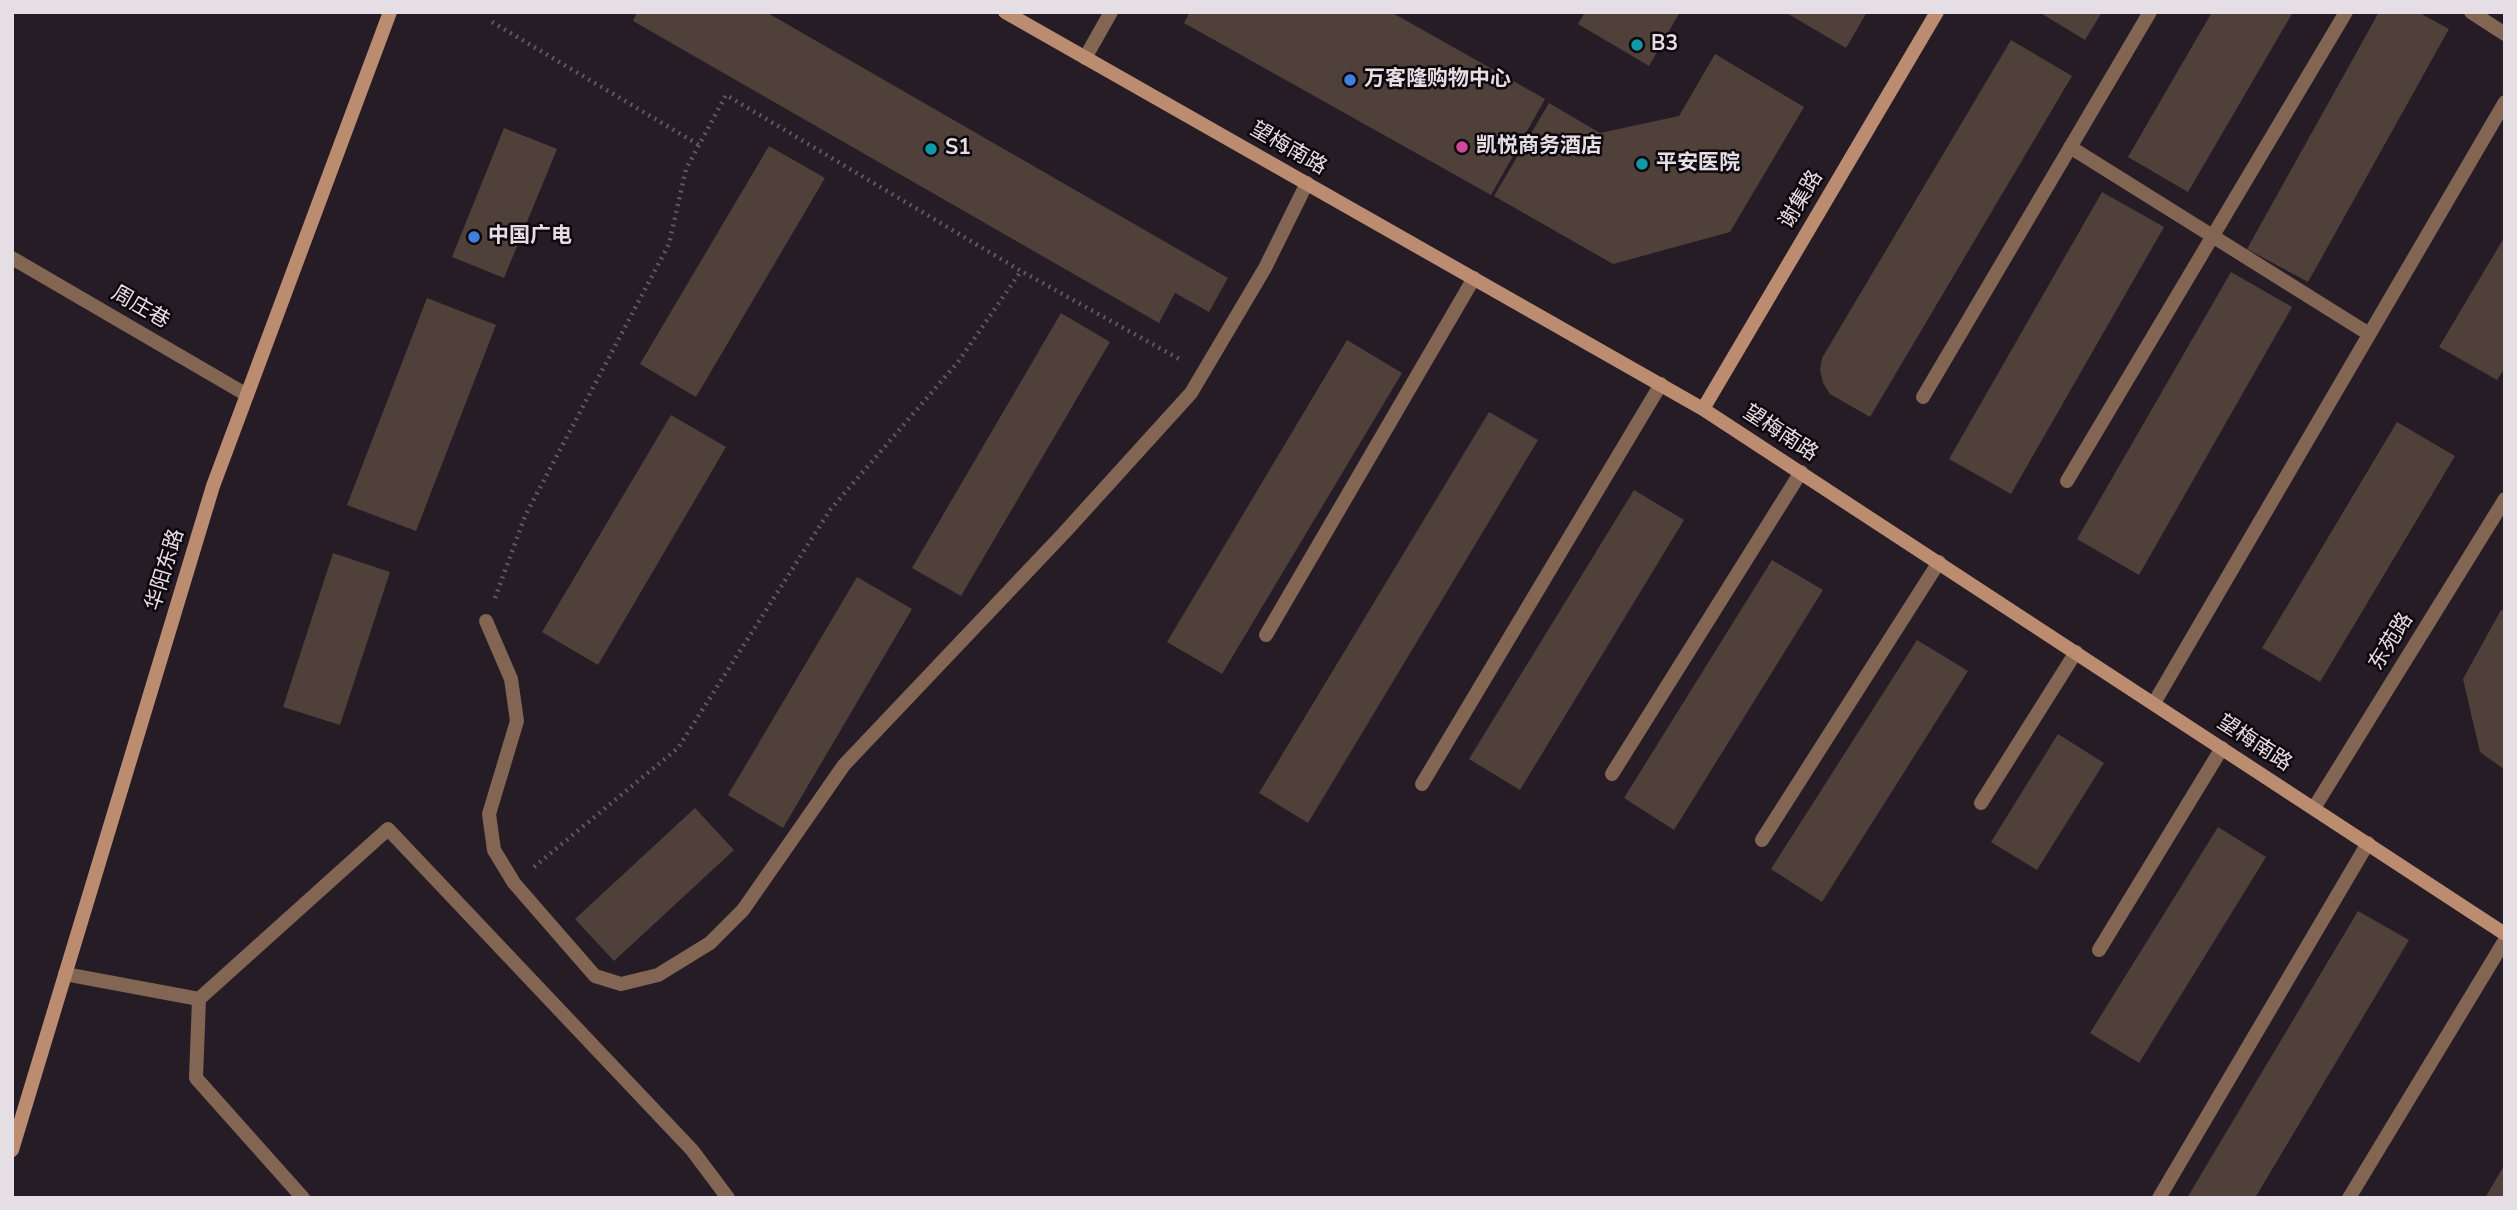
<!DOCTYPE html>
<meta charset="utf-8">
<style>
body{margin:0}
#map{position:relative;width:2517px;height:1210px;overflow:hidden;background:#261c26;font-family:"Nunito Sans",sans-serif}
canvas{display:block}
.frame{position:absolute;inset:0;border:14px solid #e5dee5;pointer-events:none}
</style>
<div id="map">
<canvas width="2517" height="1210"></canvas>
<div class="frame"></div>
</div>
<script>
const c = document.querySelector('canvas').getContext('2d');
c.lineJoin = 'round';
function paint(path, color) {
  c.fillStyle = color;
  c.fill(path, 'evenodd');
}
function poly(rows) {
  const path = new Path2D();
  for (const r of rows) {
    path.moveTo(r[0], r[1]);
    for (let i = 2; i < r.length; i += 2) path.lineTo(r[i], r[i + 1]);
  }
  return path;
}
function trace(path, color, width, dash) {
  c.strokeStyle = color;
  c.lineWidth = width;
  c.lineCap = dash ? 'butt' : 'round';
  c.setLineDash(dash || []);
  c.stroke(path);
}
function drawText(font, color, halo, rows, align = 'center') {
  c.font = font + ' "Nunito Sans","Noto Sans SC",sans-serif';
  c.lineWidth = 5;
  c.setLineDash([]);
  c.textBaseline = 'middle';
  c.strokeStyle = halo;
  c.fillStyle = color;
  for (const [text, x, y, turn = 0] of rows) {
    c.save();
    c.translate(x, y);
    c.rotate((+turn || 0) * Math.PI / 180);
    c.textAlign = isNaN(turn) ? turn : align;
    if (halo) c.strokeText(text, 0, 0);
    c.fillText(text, 0, 0);
    c.restore();
  }
}
paint(poly([
 [637,12,766,12,1228,278,1209,312,1175,293,1159,323,633,21],
 [1190,12,1391,12,1545,99,1491,195,1184,23],
 [1585,12,1680,12,1649,66,1578,24],
 [1785,12,1867,12,1846,48],
 [2039,12,2102,12,2085,40],
 [2212,12,2293,12,2188,192,2128,157],
 [2379,12,2418,12,2449,29,2308,282,2247,249],
 [2011,40,2072,76,1870,417,1830,394,1823,383,1820,370,1822,358],
 [1715,54,1804,107,1730,232,1613,264,1494,196,1549,103,1600,133,1679,116],
 [504,128,557,149,504,278,452,257],
 [769,146,825,178,696,397,640,364],
 [2102,192,2164,227,2011,494,1949,459],
 [2505,236,2505,368,2497,380,2439,347],
 [2231,272,2292,307,2139,575,2077,539],
 [427,298,496,325,416,531,347,505],
 [1061,313,1110,342,961,596,912,568],
 [1347,340,1402,373,1222,674,1167,642],
 [1489,412,1538,440,1308,823,1259,793],
 [671,415,726,447,598,665,542,632],
 [2397,422,2455,456,2320,682,2262,648],
 [1634,490,1684,520,1520,790,1469,759],
 [333,553,390,572,340,725,283,707],
 [1772,560,1823,590,1674,830,1624,798],
 [857,577,912,609,783,828,728,795],
 [2501,610,2505,612,2505,770,2480,752,2463,679],
 [1917,640,1968,671,1822,902,1771,869],
 [2058,734,2104,763,2037,870,1991,842],
 [695,808,734,850,614,961,575,919],
 [2218,827,2266,857,2139,1063,2090,1033],
 [2358,911,2409,940,2255,1198,2187,1198],
 [2505,1164,2505,1198,2485,1198]
]), '#4f403a');
trace(poly([
 [492,22,699,145],
 [495,598,525,516,669,244,686,169,726,95,1021,271,1181,360],
 [534,867,678,748,830,510,958,362,1021,271]
]), '#605760', 4.5, [2, 5]);
trace(poly([
 [2471,12,2505,34],
 [2070,147,2369,334],
 [1923,397,2150,12],
 [2067,481,2346,12],
 [1266,635,1474,278],
 [2154,703,2505,102],
 [1612,774,1801,472],
 [1422,784,1661,384],
 [1981,803,2076,652],
 [1762,840,1939,562],
 [2099,950,2222,748],
 [199,999,196,1078,303,1198],
 [2159,1198,2368,843]
]), '#826553', 14);
trace(poly([
 [1085,58,1111,12],
 [12,258,247,395],
 [486,621,511,679,517,721,489,814,494,850,514,883,595,976,621,984,658,975,710,943,743,910,844,765,1064,533,1191,393,1265,268,1307,183],
 [2314,808,2505,499],
 [65,974,199,999,388,829,692,1150,728,1198],
 [2349,1198,2505,940]
]), '#826553', 14);
trace(poly([
 [1005,12,1703,409,2505,934],
 [1703,409,1937,12],
 [12,1150,213,486,390,12]
]), '#bb8c70', 14);
for (const [x, y, r, color] of [
 [1637,45,7,"#0f9aa8"],
 [1350,80,7,"#3f7fe0"],
 [1462,147,7,"#d1479c"],
 [931,149,7,"#0f9aa8"],
 [1642,164,7,"#0f9aa8"],
 [474,237,7,"#3f7fe0"]
]) {
  const dot = new Path2D();
  dot.arc(x, y, r, 0, 2 * Math.PI);
  c.fillStyle = color;
  c.fill(dot);
  trace(dot, '#0c080c', 2.5);
}
drawText('bold 21px', '#e5dee5', '#0c080c', [
 ["B3",1651,45],
 ["万客隆购物中心",1364,80],
 ["凯悦商务酒店",1476,147],
 ["S1",945,149],
 ["平安医院",1656,164],
 ["中国广电",488,237]
], 'left');
drawText('21px', '#e5dee5', '#0c080c', [
 ["望梅南路",1288,149,30],
 ["谢集路",1802,200,-59],
 ["周庄巷",140,308,30],
 ["望梅南路",1780,434,33],
 ["华阳东路",166,570,-73],
 ["东苑路",2392,642,-58],
 ["望梅南路",2254,744,33]
]);
</script>
